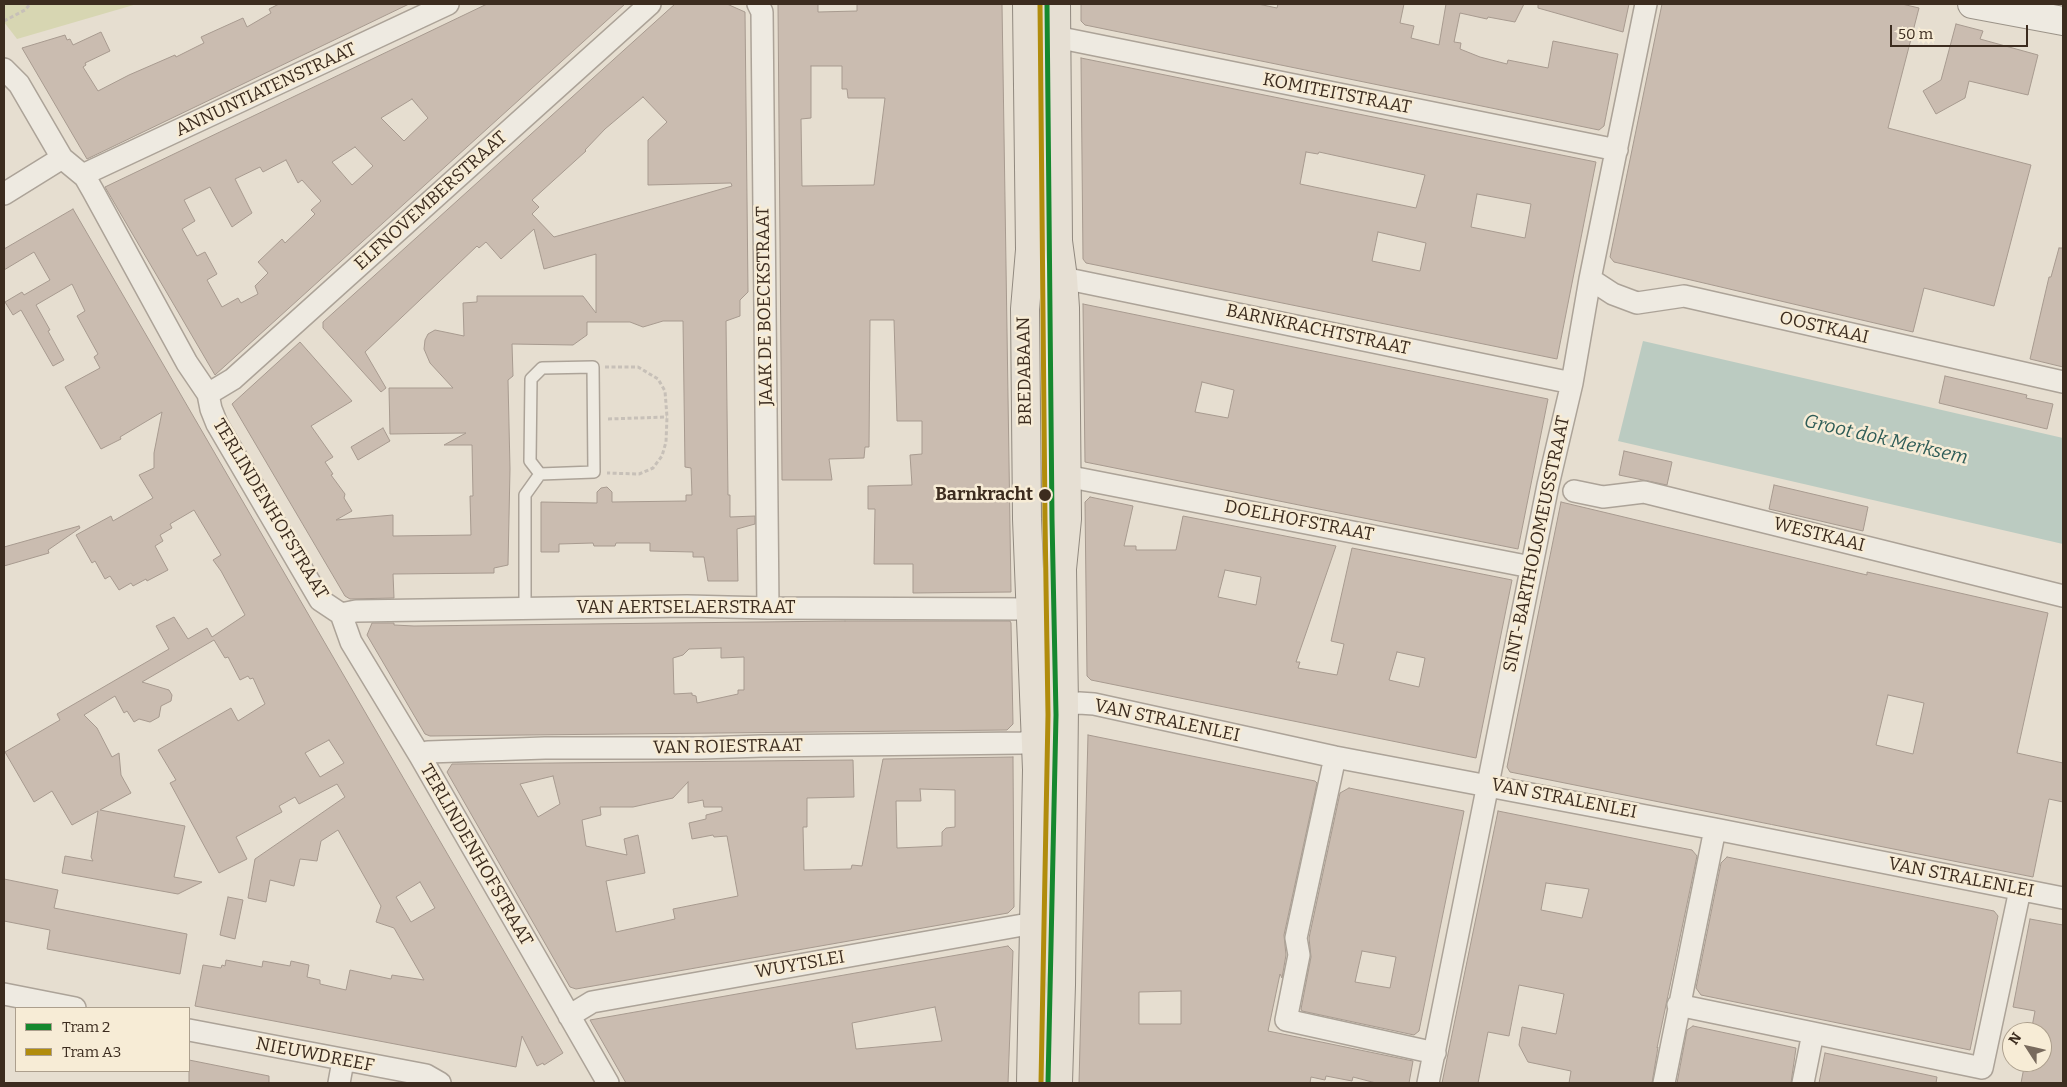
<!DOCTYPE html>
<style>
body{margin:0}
#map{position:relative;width:2067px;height:1087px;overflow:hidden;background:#e6ded0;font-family:Bitter,serif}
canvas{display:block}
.frame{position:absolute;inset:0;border:5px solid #3c2c1f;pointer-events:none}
.legend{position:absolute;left:15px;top:1007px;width:175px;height:65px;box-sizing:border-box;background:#f7ecd6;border:1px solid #ac9f8d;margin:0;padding:6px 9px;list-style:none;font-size:15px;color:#3c2c1f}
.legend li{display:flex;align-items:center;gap:10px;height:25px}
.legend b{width:25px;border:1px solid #ac9f8d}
.north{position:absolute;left:2002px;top:1022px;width:50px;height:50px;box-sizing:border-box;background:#f7ecd6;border:1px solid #ac9f8d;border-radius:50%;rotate:305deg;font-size:14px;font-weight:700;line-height:20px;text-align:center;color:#3c2c1f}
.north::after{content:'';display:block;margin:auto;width:18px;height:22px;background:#786a5d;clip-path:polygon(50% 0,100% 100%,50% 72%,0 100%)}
.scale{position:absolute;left:1890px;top:25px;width:138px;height:22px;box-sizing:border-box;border:2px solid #3c2c1f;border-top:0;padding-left:6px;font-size:15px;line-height:18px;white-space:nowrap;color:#3c2c1f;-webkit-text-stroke:4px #f7ecd6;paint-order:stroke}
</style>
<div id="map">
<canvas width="2067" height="1087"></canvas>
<div class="frame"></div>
<ul class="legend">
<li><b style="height:6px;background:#15882e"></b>Tram 2</li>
<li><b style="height:6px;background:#b18c0c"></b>Tram A3</li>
</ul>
<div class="north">N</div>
<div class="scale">50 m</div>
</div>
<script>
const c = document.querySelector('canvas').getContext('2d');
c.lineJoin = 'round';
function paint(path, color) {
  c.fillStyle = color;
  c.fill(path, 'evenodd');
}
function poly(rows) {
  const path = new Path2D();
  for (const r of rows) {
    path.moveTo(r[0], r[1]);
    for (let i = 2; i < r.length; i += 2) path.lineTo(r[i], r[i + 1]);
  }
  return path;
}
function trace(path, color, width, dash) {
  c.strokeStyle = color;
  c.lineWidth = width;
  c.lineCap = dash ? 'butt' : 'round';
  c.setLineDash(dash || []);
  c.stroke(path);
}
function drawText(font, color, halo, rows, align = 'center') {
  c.font = font + ' Bitter,serif';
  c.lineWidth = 5;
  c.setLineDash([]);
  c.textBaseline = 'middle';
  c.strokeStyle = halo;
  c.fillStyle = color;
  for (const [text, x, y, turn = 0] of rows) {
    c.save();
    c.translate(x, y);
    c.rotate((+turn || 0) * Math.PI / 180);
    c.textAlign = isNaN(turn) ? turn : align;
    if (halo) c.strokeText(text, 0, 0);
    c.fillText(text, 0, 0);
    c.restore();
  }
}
paint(poly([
 [4,4,137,4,17,39,4,22]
]), '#d7d6b2');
paint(poly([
 [1643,341,2063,438,2063,544,1618,441]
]), '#bbcbc1');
const building = poly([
 [279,4,409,4,87,159,22,48,65,35,67,40,70,39,73,45,101,32,110,51,85,63,86,65,83,67,98,91,129,75,175,55,176,57,204,43,201,37,243,18,247,27,271,13,269,9,279,4],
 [487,4,625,4,215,375,105,187,487,4],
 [412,99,428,118,404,141,381,118,412,99],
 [355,147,373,166,352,185,332,162,355,147],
 [286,160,298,183,302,180,321,201,311,210,315,214,305,224,285,243,282,239,258,262,268,273,255,286,258,294,241,303,238,298,222,307,207,280,217,274,205,252,197,256,182,229,195,221,184,200,210,187,232,227,252,213,235,179,260,167,263,172,286,160],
 [675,4,727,4,745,12,748,292,740,300,740,316,726,321,728,495,730,495,730,517,755,516,755,524,737,529,738,581,708,581,704,557,693,557,693,552,650,551,650,543,616,543,615,546,594,546,593,543,559,544,559,552,541,552,541,502,597,503,597,492,601,488,607,487,612,492,612,502,686,501,686,495,692,495,691,468,685,467,683,321,663,321,643,327,630,322,587,322,587,335,573,345,512,344,513,376,508,380,510,469,508,565,494,568,494,573,393,574,394,598,350,599,345,596,232,404,300,342,352,401,311,426,333,457,325,462,333,474,331,475,345,494,344,498,352,511,336,520,393,515,393,536,471,535,470,496,473,496,472,445,444,445,466,433,390,434,389,388,453,388,430,363,424,349,425,340,428,334,435,330,464,336,463,303,477,302,477,296,583,296,596,313,596,254,544,269,534,229,501,259,486,242,479,248,477,246,365,352,386,388,381,392,323,328,323,322,675,4],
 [643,97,667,122,648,140,648,185,731,183,732,186,554,237,532,214,539,207,532,200,586,151,585,150,605,129,643,97],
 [778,4,818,4,818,12,857,11,857,4,1002,4,1011,592,913,593,913,564,874,564,875,509,868,509,868,486,912,485,910,455,922,454,922,421,897,421,894,320,870,320,869,447,865,447,864,458,829,459,832,480,782,480,778,4],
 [811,66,842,66,842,89,847,89,848,98,885,98,874,185,802,186,801,119,811,118,811,66],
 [1081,4,1258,4,1277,8,1278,4,1404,4,1400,23,1414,26,1411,38,1439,45,1446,4,1524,4,1515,22,1488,17,1487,19,1460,13,1454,42,1461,43,1460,49,1480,57,1507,64,1508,60,1548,68,1553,41,1618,54,1604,126,1599,130,1085,25,1081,21,1081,4],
 [1538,4,1629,4,1623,32,1538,8,1538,4],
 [1662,4,1902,4,1919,8,1888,128,2031,165,1994,306,1924,288,1913,332,1614,262,1610,257,1662,4],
 [1956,24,1983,31,1980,39,2038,55,2028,95,1969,81,1965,98,1936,114,1923,91,1941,80,1956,24],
 [1081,58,1596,162,1557,359,1086,263,1083,259,1081,58],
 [1306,152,1318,154,1319,152,1425,175,1416,208,1300,184,1306,152],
 [1477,194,1531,204,1525,238,1471,227,1477,194],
 [1378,232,1426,243,1420,271,1372,261,1378,232],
 [73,209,563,1053,544,1065,543,1063,537,1066,522,1036,516,1067,195,1006,203,965,221,968,222,965,225,966,226,960,262,967,263,961,290,966,291,961,309,965,307,977,320,980,320,984,346,990,350,970,391,979,392,975,424,980,394,928,376,922,381,906,338,830,321,841,317,861,300,859,294,886,270,880,266,902,248,898,255,859,345,797,337,784,299,804,295,797,279,806,282,812,236,837,247,859,219,873,170,783,176,780,158,750,231,708,238,721,265,704,253,678,250,679,248,676,240,680,228,657,225,658,214,640,142,682,169,690,172,695,171,701,161,706,159,717,150,722,139,719,134,722,127,711,124,713,115,696,84,715,97,728,112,757,119,753,121,775,131,793,100,810,185,826,174,877,202,882,178,894,62,873,65,856,93,861,91,857,98,811,72,825,52,791,34,802,5,752,60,720,57,714,169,649,156,626,174,617,188,639,207,628,212,637,245,615,221,571,213,560,221,555,194,510,170,524,172,528,160,535,163,541,155,546,168,570,147,581,146,579,133,586,131,583,119,590,110,576,105,579,95,561,92,563,76,535,111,516,113,521,153,498,139,475,154,468,154,453,162,412,120,437,121,439,101,449,65,387,100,368,94,357,98,354,77,316,85,311,72,284,36,305,50,330,48,331,64,360,53,366,21,310,13,315,5,302,22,292,24,295,50,280,34,252,4,270,4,249,73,209],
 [329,740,344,763,320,777,305,753,329,740],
 [420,882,435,908,411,922,396,897,420,882],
 [2059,248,2063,248,2063,367,2030,359,2049,277,2051,277,2059,248],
 [1083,304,1548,399,1518,549,1085,462,1083,304],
 [1202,382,1234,390,1228,418,1195,412,1202,382],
 [1945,376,2027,395,2026,398,2053,404,2047,429,1939,403,1945,376],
 [383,428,390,441,358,460,351,447,383,428],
 [1624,451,1672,462,1667,485,1619,475,1624,451],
 [1774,485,1868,507,1863,531,1769,509,1774,485],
 [1090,497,1133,506,1124,546,1136,546,1136,550,1176,550,1183,516,1336,546,1296,662,1300,662,1298,668,1337,675,1344,644,1331,641,1352,548,1512,580,1476,758,1091,680,1087,676,1085,502,1090,497],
 [1225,570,1261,577,1256,605,1218,597,1225,570],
 [1397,652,1425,658,1419,687,1389,680,1397,652],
 [1561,502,1867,575,1867,572,2048,613,2017,753,2063,763,2063,802,2049,799,2033,877,1510,772,1507,767,1561,502],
 [1888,695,1924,703,1913,754,1876,745,1888,695],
 [79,526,80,528,48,550,49,553,4,566,4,547,79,526],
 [845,621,1010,621,1011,623,1013,724,1007,730,430,736,425,734,367,635,372,623,394,623,394,625,414,626,845,621],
 [721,648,721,658,744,657,744,690,738,690,738,694,697,703,696,696,692,695,692,693,674,694,673,658,683,655,689,649,721,648],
 [1088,735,1315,781,1317,783,1284,935,1286,955,1282,978,1280,974,1268,1031,1413,1061,1409,1083,1376,1083,1353,1077,1352,1081,1326,1076,1325,1080,1311,1077,1310,1083,1079,1083,1088,735],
 [1181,991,1181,1024,1139,1024,1139,992,1181,991],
 [1013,757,1014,907,1008,913,576,989,570,987,447,772,452,764,853,760,854,797,807,798,807,827,803,827,804,870,851,869,852,865,862,866,883,759,1013,757],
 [553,776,560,804,538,817,520,784,553,776],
 [688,782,688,803,703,800,704,807,722,807,722,811,706,815,706,819,689,823,692,839,713,835,714,837,727,836,738,896,673,909,675,919,616,932,606,881,645,873,638,835,624,839,627,855,586,846,582,820,601,815,600,807,633,807,673,798,688,782],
 [920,789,955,790,955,827,946,828,942,832,942,846,897,848,896,801,921,801,920,789],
 [1349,788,1464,811,1419,1031,1414,1035,1302,1011,1301,1009,1311,957,1309,938,1340,793,1349,788],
 [1362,951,1396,957,1390,988,1355,982,1362,951],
 [1498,811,1692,850,1697,856,1657,1048,1658,1047,1652,1083,1569,1083,1571,1071,1528,1062,1519,1045,1522,1027,1556,1034,1564,994,1519,985,1509,1036,1488,1032,1478,1083,1442,1083,1498,811],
 [1546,883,1589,889,1582,918,1541,910,1546,883],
 [1727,857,1994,911,1998,916,1970,1050,1701,995,1696,988,1721,863,1727,857],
 [4,879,58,890,54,908,187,934,180,974,47,949,50,930,4,921,4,879],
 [228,897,243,900,235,939,220,935,228,897],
 [2030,919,2063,925,2063,1083,2021,1083,2025,1062,2042,1062,2042,1032,2031,1032,2035,1011,2013,1007,2030,919],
 [1008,946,1013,951,1008,1083,626,1083,590,1020,1008,946],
 [935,1007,942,1041,856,1049,852,1023,935,1007],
 [1693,1026,1796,1048,1791,1083,1677,1083,1687,1030,1693,1026],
 [1825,1053,1937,1077,1936,1083,1819,1083,1825,1053],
 [189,1060,269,1076,269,1083,189,1083,189,1060]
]);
paint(building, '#cabcb0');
trace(building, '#a79a8f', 1);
const service = poly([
 [1042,4,1049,619],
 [525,608,525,495,540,474,594,472,593,367,542,368,531,379,530,461,540,474]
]);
const minor = poly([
 [758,4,762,12,768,608],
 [1056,37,1617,150],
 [4,69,19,84,62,158,85,177,93,191,187,363,208,394,211,409,217,424,320,600,341,614,351,642,420,756,608,1083],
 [85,177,89,172,448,4],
 [4,194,62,158],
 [1063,278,1572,383],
 [1590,279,1613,294,1637,303,1684,296,2063,382],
 [208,394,233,379,650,4],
 [1066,476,1531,567],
 [1574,491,1603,497,1644,492,2063,596],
 [341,614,356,611,687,606,768,608,1031,609],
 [420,756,428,752,545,748,701,748,762,746,1022,743,1036,739,1064,706,1079,703,1094,704,1335,757,1715,829,2063,898],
 [1335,757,1296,938,1299,955,1286,1020,1435,1053],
 [4,994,75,1008],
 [1678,1005,1982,1068,2020,890],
 [569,1016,592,1002,1034,923],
 [189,1030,426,1075,440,1083],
 [339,1083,343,1061],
 [1428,1083,1548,485,1572,383,1590,279,1646,4],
 [1664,1083,1715,829],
 [1803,1083,1813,1033]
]);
const secondary = poly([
 [1972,4,2063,21]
]);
const primary = poly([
 [1027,4,1030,250,1025,309,1027,519,1037,770,1031,1083],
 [1056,4,1058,241,1063,278,1065,308,1067,519,1062,569,1064,706,1061,985,1058,1083]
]);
trace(service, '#aca398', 14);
trace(minor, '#aca398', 24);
trace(secondary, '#9b9388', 30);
trace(primary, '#91897f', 30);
trace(poly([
 [4,21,25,10,30,4],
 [605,367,638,367,658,379,665,391,667,417,666,442,662,456,653,468,639,474,607,473],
 [608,419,667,417]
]), '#c7c0b8', 3, [4, 2.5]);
trace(service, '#eeeae1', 11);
trace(minor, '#eeeae1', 21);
trace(secondary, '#eeeae1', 28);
trace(primary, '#e6dfd3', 28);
trace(poly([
 [1047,4,1052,519,1056,715,1048,1083]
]), '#15882e', 5);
trace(poly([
 [1040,4,1045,519,1048,715,1041,1083]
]), '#b18c0c', 5);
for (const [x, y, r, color] of [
 [1045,495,7,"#3c2c1f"]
]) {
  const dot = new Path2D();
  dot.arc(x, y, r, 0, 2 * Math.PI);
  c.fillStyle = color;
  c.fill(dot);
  trace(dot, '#f7ecd6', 2);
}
drawText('18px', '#3c2c1f', '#f7ecd6', [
 ["ANNUNTIATENSTRAAT",266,90,-25],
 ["KOMITEITSTRAAT",1337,94,11],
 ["ELFNOVEMBERSTRAAT",431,201,-42],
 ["JAAK DE BOECKSTRAAT",765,306,-91],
 ["OOSTKAAI",1824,328,13],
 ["BARNKRACHTSTRAAT",1318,330,12],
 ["BREDABAAN",1025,371,-91],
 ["TERLINDENHOFSTRAAT",270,509,59],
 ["DOELHOFSTRAAT",1299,521,11],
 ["WESTKAAI",1819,535,14],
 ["SINT-BARTHOLOMEUSSTRAAT",1537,544,-78],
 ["VAN AERTSELAERSTRAAT",686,608],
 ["VAN STRALENLEI",1167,721,12],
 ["VAN ROIESTRAAT",728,747,-1],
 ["VAN STRALENLEI",1564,799,11],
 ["TERLINDENHOFSTRAAT",476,855,60],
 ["VAN STRALENLEI",1961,878,11],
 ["WUYTSLEI",800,965,-10],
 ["NIEUWDREEF",315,1055,11]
]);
drawText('bold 18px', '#3c2c1f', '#f7ecd6', [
 ["Barnkracht",1033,495]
], 'right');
drawText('italic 19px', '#2e5c57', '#f7ecd6', [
 ["Groot dok Merksem",1886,440,13]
]);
</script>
